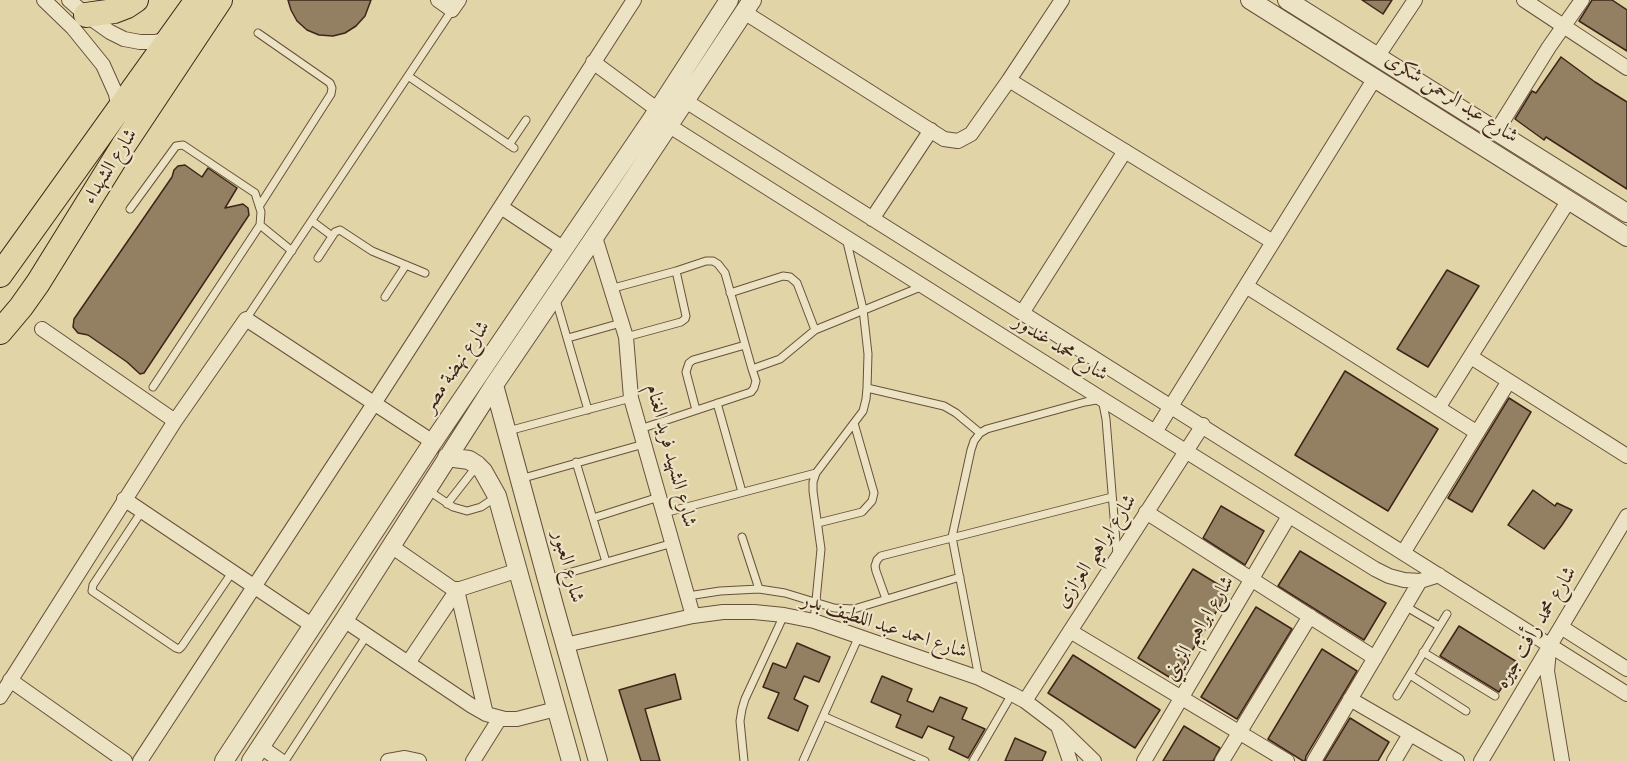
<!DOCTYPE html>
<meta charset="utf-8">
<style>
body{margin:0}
canvas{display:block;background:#e1d4a6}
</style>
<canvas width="1627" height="761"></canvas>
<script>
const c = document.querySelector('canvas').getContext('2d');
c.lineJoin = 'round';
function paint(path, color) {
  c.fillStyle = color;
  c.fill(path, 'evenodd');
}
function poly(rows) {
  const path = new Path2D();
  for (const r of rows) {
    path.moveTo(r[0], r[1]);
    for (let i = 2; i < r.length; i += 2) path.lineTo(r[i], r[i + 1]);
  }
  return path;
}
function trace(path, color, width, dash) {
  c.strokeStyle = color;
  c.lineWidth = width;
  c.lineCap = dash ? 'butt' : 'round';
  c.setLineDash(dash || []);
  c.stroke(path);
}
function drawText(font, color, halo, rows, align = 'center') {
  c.font = font + ' "IM FELL Double Pica",Amiri,serif';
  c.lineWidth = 4.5;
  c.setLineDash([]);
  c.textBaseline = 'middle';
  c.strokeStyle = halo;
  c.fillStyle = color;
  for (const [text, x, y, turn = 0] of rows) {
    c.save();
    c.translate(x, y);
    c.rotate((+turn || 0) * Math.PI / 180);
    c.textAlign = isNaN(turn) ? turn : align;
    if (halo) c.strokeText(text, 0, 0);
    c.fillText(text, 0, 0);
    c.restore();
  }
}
const building = poly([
 [288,0,371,0,365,16,356,26,345,33,333,36,319,35,307,30,297,21,291,10,288,0],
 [1362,0,1392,0,1383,14,1362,0],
 [1592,0,1612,0,1627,10,1627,51,1579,21,1592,0],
 [1561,57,1595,82,1627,102,1627,189,1546,137,1544,140,1515,119,1532,91,1536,93,1561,57],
 [185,165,202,177,208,168,237,188,225,208,243,204,248,208,249,215,144,373,140,374,127,362,88,335,78,333,73,327,74,319,172,177,174,170,178,166,185,165],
 [1447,270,1479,286,1428,367,1397,349,1447,270],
 [1345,371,1438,429,1388,511,1295,455,1345,371],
 [1509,398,1531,412,1472,512,1448,498,1509,398],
 [1533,490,1555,506,1557,503,1572,510,1562,525,1544,549,1508,525,1533,490],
 [1221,506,1264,531,1245,565,1203,538,1221,506],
 [1300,551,1386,603,1364,640,1278,586,1300,551],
 [1193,569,1229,591,1174,680,1138,658,1193,569],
 [1256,607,1292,629,1237,719,1201,697,1256,607],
 [1459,626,1517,662,1499,692,1440,656,1459,626],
 [797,643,830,657,819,682,804,676,794,699,808,706,798,731,768,718,779,693,763,687,773,663,786,668,797,643],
 [1322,649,1357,671,1306,756,1305,761,1303,761,1268,739,1322,649],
 [1073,655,1160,710,1135,748,1048,693,1073,655],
 [675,674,681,699,645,709,660,761,641,761,619,690,675,674],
 [882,676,912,689,907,701,933,712,940,697,967,708,962,719,985,729,968,758,949,749,954,737,928,726,922,738,896,727,901,715,871,702,882,676],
 [1350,718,1389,742,1378,761,1324,761,1350,718],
 [1184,726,1220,748,1213,761,1163,761,1184,726],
 [1015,738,1046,752,1042,761,1005,761,1015,738]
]);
paint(building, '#938062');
trace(building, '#3f2519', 1.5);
const service = poly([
 [258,33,330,83,332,88,331,94,260,205],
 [408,76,514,148],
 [509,145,526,120],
 [130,209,176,146,183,145,255,193,261,212,260,225,153,387],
 [312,221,332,236],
 [260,225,292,251],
 [318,258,335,232,340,230,372,251,425,273],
 [610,289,676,271,706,261,713,261,718,264,725,273,752,369,780,359,815,330,923,286],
 [730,293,783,276,790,277,797,283,815,330],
 [385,297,406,265],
 [556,300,588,410],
 [246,319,452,10],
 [626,337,681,322,685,319,686,316,676,271],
 [568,338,621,323],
 [867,388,944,406,956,413,980,433],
 [717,403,742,492],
 [696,410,686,372,689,363,693,360,745,345],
 [640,429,751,392,754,388,756,381,752,369],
 [508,431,631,398],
 [576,462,606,562],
 [520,479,644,444],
 [429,491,453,507,467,511,481,507,496,497],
 [447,504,476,467],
 [142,511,93,585,92,591,176,648,179,649,182,646,233,571],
 [664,513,816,473],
 [593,518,659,497],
 [818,523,862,512,872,501,874,493,854,423],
 [742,537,759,589],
 [547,579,673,543],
 [688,596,720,591,759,589,785,593,834,608,854,609,960,577],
 [886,599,876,571,875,566,877,560,881,556,1112,497],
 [1405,606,1439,626],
 [814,621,821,549,813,491,813,482,816,473,863,411,866,399,867,388,868,354,863,309,846,238],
 [1423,652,1495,696],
 [1410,675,1466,711],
 [979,678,952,537,971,450,974,441,980,433,987,429,1085,402,1102,399,1106,419,1117,554],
 [1397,696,1447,614],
 [823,716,925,761],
 [285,761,367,635],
 [744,761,740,721,742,709,745,699,784,615],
 [803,761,859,636],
 [973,761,1012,694]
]);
const minor = poly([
 [44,0,73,28,103,65,116,94,119,110],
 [69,0,86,15,110,32,124,39,140,42,156,42,170,38],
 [438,0,452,10,459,0],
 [1524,0,1627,68],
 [744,12,944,139,958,141,971,134,1009,80,1062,0],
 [1377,57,1415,0],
 [593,62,658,110],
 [1009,80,1273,242],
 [684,100,1627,694],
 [668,125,1102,399,1375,569,1389,576,1404,580,1420,581,1439,575],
 [1496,132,1549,47,1582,0],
 [501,207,564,249],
 [872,219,931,130],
 [595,237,626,337,631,398,693,616],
 [1246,286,1476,432],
 [1022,313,1125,151],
 [42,329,175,421],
 [1471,357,1627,456],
 [1438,408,1569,200],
 [1155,432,1375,78],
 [124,499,313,626],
 [1146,512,1375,658],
 [391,546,453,589,460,589,519,570],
 [1403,553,1509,381],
 [457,590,486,714],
 [344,620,472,706,486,714,505,719,517,719,556,709],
 [1561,627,1627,669],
 [1070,631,1287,761],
 [565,645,693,616,723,612,754,612,784,615,814,621,979,678,1012,694,1025,701,1058,726,1094,761],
 [1549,650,1547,671,1562,761],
 [408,663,457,590],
 [10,680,125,761],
 [0,697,175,421,246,319,433,442],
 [1350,699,1457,761],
 [1025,701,1203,425],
 [1059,729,1070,761],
 [261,747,281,761],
 [140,761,375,402,634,0],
 [388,761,405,758,419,761],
 [473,761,500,718],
 [1144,761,1289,516],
 [1222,761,1310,616],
 [1314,761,1420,581],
 [1394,761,1410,734],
 [1481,761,1627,516]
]);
const tertiary = poly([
 [1250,0,1627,237],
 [1287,0,1627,213],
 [494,385,555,609,598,761],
 [447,457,469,460,477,465,483,471,497,496,571,761],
 [224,761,431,445,658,110,729,0],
 [251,761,344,620,494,385,604,223,752,0]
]);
const trunk = poly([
 [86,15,114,11,127,6,136,0],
 [0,275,197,0],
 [0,332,21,307,38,283,123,146,220,0]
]);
trace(service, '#68513c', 9);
trace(minor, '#68513c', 16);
trace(tertiary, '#68513c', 20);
trace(trunk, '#3f2519', 26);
trace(service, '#ece3c5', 7);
trace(minor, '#ece3c5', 14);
trace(tertiary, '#ece3c5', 18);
trace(trunk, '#e1d4a6', 24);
drawText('20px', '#3f2519', '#ece3c5', [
 ["شارع عبد الرحمن شكرى",1451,99,32],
 ["شارع الشهداء",111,167,-58],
 ["شارع محمد غندور",1060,349,32],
 ["شارع نهضة مصر",457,367,-56],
 ["شارع الشهيد فريد الغنام",670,456,75],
 ["شارع ابراهيم العزازى",1097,552,-57],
 ["شارع العبور",567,567,75],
 ["شارع احمد عبد اللطيف بدر",884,627,18],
 ["شارع محمد رأفت جيره",1537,628,-59],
 ["شارع ابراهيم الزيني",1200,629,-59]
]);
</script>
